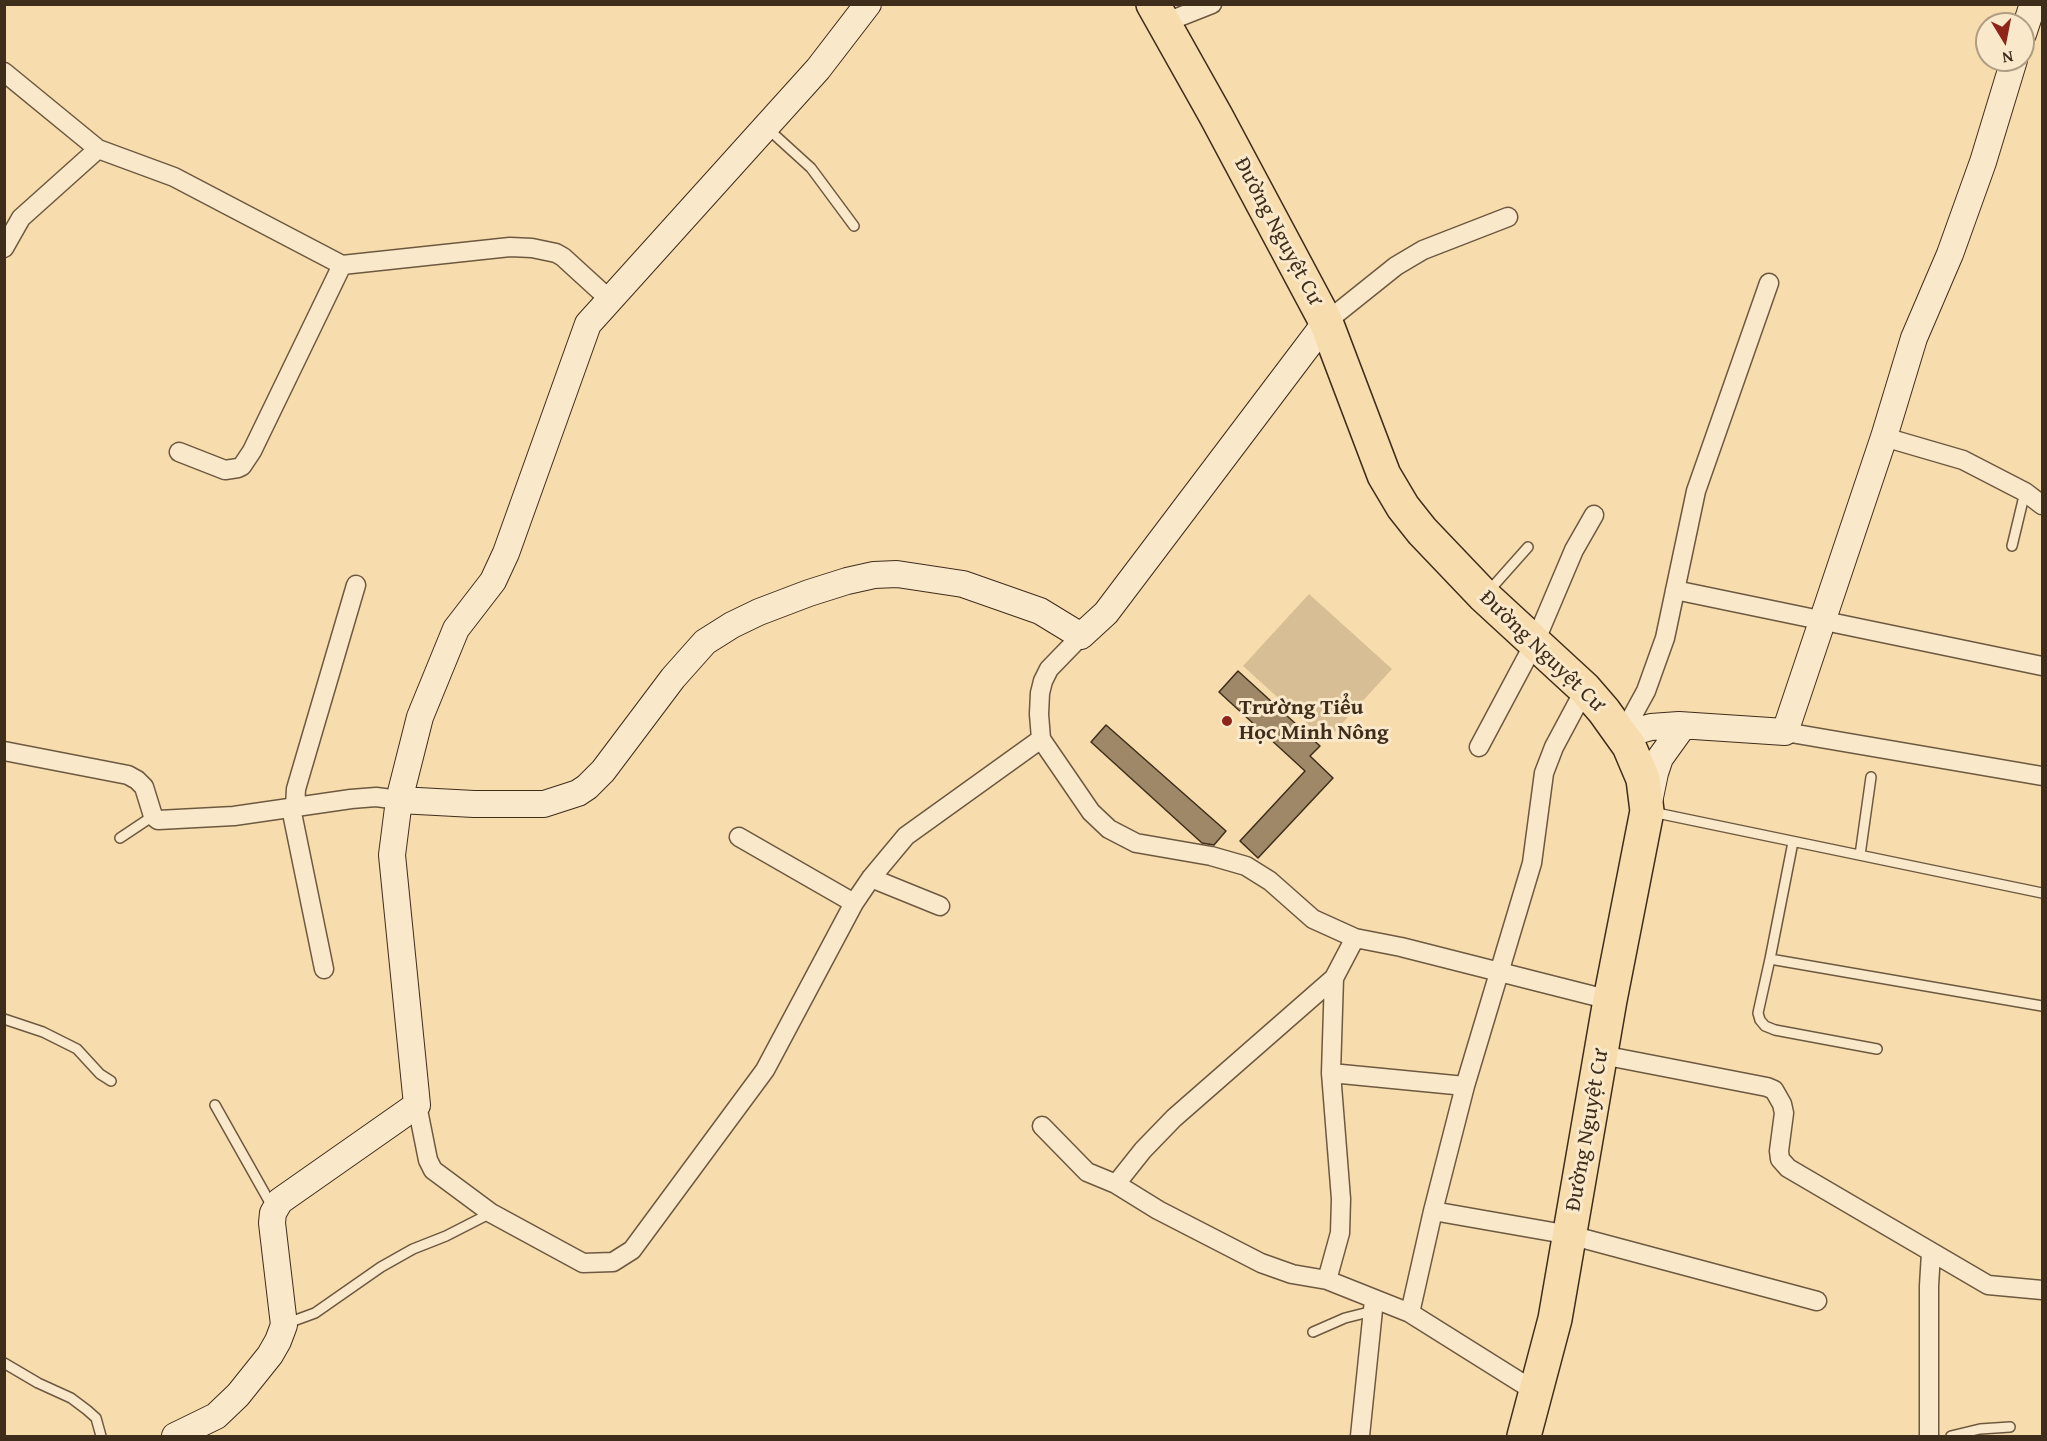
<!DOCTYPE html>
<meta charset="utf-8">
<style>
body{margin:0}
#map{position:relative;width:2047px;height:1441px;overflow:hidden;background:#f7dcad;font-family:"Gentium Book Plus",serif}
canvas{display:block}
.frame{position:absolute;inset:0;border:6px solid #3f2d1c;pointer-events:none}
.north{position:absolute;left:1975px;top:12px;width:60px;height:60px;box-sizing:border-box;background:#fae8ca;border:2px solid #af9d84;border-radius:50%;rotate:170deg;font-size:16px;font-weight:700;line-height:24px;text-align:center;color:#3f2d1c}
.north::after{content:'';display:block;margin:auto;width:21px;height:27px;background:#8f2418;clip-path:polygon(50% 0,100% 100%,50% 72%,0 100%)}
</style>
<div id="map">
<canvas width="2047" height="1441"></canvas>
<div class="frame"></div>
<div class="north">N</div>
</div>
<script>
const c = document.querySelector('canvas').getContext('2d');
c.lineJoin = 'round';
function paint(path, color) {
  c.fillStyle = color;
  c.fill(path, 'evenodd');
}
function poly(rows) {
  const path = new Path2D();
  for (const r of rows) {
    path.moveTo(r[0], r[1]);
    for (let i = 2; i < r.length; i += 2) path.lineTo(r[i], r[i + 1]);
  }
  return path;
}
function trace(path, color, width, dash) {
  c.strokeStyle = color;
  c.lineWidth = width;
  c.lineCap = dash ? 'butt' : 'round';
  c.setLineDash(dash || []);
  c.stroke(path);
}
function drawText(font, color, halo, rows, align = 'center') {
  c.font = font + ' "Gentium Book Plus",serif';
  c.lineWidth = 6;
  c.setLineDash([]);
  c.textBaseline = 'middle';
  c.strokeStyle = halo;
  c.fillStyle = color;
  for (const [text, x, y, turn = 0] of rows) {
    c.save();
    c.translate(x, y);
    c.rotate((+turn || 0) * Math.PI / 180);
    c.textAlign = isNaN(turn) ? turn : align;
    if (halo) c.strokeText(text, 0, 0);
    c.fillText(text, 0, 0);
    c.restore();
  }
}
paint(poly([
 [1309,594,1392,669,1326,741,1243,666]
]), '#d8be94');
const building = poly([
 [1238,671,1320,746,1310,756,1333,778,1258,858,1240,841,1305,771,1219,692,1238,671],
 [1106,725,1226,831,1214,845,1202,843,1091,742,1106,725]
]);
paint(building, '#9f8867');
trace(building, '#3f2d1c', 1.5);
const lane = poly([
 [767,128,811,168,854,226],
 [2012,546,2025,492],
 [1488,592,1528,547],
 [1652,812,2042,893],
 [120,838,153,816],
 [1793,842,1770,959,2042,1006],
 [1860,855,1871,777],
 [1770,959,1758,1013,1760,1020,1765,1026,1775,1030,1877,1049],
 [4,1019,43,1032,77,1049,100,1074,111,1081],
 [215,1105,273,1208],
 [285,1324,315,1313,381,1267,413,1249,446,1236,491,1213],
 [1313,1332,1345,1318,1373,1311],
 [4,1363,38,1383,71,1398,87,1410,96,1418,101,1436],
 [1951,1436,1980,1429,2010,1427]
]);
const street = poly([
 [1164,23,1212,4],
 [4,72,98,149,174,177,342,265,510,247,532,248,556,253,563,257,609,299],
 [4,248,21,218,98,149],
 [1326,322,1396,266,1423,250,1508,217],
 [1884,437,1963,460,2025,492,2042,505],
 [179,452,225,470,238,468,242,466,252,451,342,265],
 [1675,590,2042,666],
 [1081,636,1049,669,1043,681,1040,693,1039,714,1041,739,1091,812,1109,829,1136,843,1211,856,1246,866,1270,881,1313,919,1355,938,1401,947,1610,1000],
 [1785,732,2042,776],
 [1622,735,1646,691,1665,638,1696,491,1769,283],
 [1479,747,1535,642,1574,550,1594,515],
 [4,751,128,775,137,780,144,787,153,816,158,820,234,816,351,799,376,797,399,800],
 [295,807,296,789,356,585],
 [291,808,324,969],
 [739,837,854,903],
 [871,878,940,906],
 [1355,938,1334,978,1174,1118,1143,1150,1116,1184,1158,1210,1261,1263,1292,1274,1327,1280,1410,1313,1536,1392],
 [1602,1055,1767,1087,1774,1090,1782,1104,1784,1113,1779,1151,1780,1159,1788,1168,1988,1285,2042,1290],
 [1331,1073,1465,1086],
 [417,1105,428,1160,433,1170,491,1213,583,1263,613,1262,632,1250,765,1070,854,903,871,878,906,836,1041,739],
 [1042,1126,1087,1172,1116,1184],
 [1433,1211,1570,1235,1817,1301],
 [1327,1280,1340,1233,1341,1199,1331,1073,1334,978],
 [1410,1313,1433,1211,1465,1086,1532,863,1544,773,1554,747,1585,689],
 [1360,1436,1374,1300],
 [1929,1436,1929,1286,1931,1253]
]);
const secondary = poly([
 [2023,34,2033,4],
 [1622,735,1651,727,1679,725,1785,732,1884,437,1914,338,1950,254,1983,162,2014,60],
 [399,800,474,804,544,804,578,793,587,787,603,771,673,678,705,642,732,625,759,612,809,593,847,581,874,575,897,574,963,584,1040,611,1081,636,1106,613,1326,322],
 [1649,802,1655,773,1660,758,1683,726],
 [175,1436,216,1416,238,1395,270,1355,278,1341,284,1325,272,1223,273,1213,280,1201,417,1105,392,855,399,800,420,717,456,629,493,581,506,553,588,324,818,69,868,4]
]);
const highway = poly([
 [1153,4,1216,116,1326,322,1384,475,1403,507,1422,531,1484,596,1585,689,1604,711,1629,746,1643,779,1647,811,1610,1000,1555,1319,1524,1436]
]);
trace(lane, '#6d5940', 12);
trace(street, '#6d5940', 21);
trace(secondary, '#3f2d1c', 28);
trace(highway, '#3f2d1c', 36);
trace(lane, '#fae8ca', 9);
trace(street, '#fae8ca', 18);
trace(secondary, '#fae8ca', 26);
trace(highway, '#f7dcad', 33);
for (const [x, y, r, color] of [
 [1227,721,6,"#8f2418"]
]) {
  const dot = new Path2D();
  dot.arc(x, y, r, 0, 2 * Math.PI);
  c.fillStyle = color;
  c.fill(dot);
  trace(dot, '#fae8ca', 2);
}
drawText('22px', '#3f2d1c', '#fae8ca', [
 ["Đường Nguyệt Cư",1278,232,62],
 ["Đường Nguyệt Cư",1542,652,44],
 ["Đường Nguyệt Cư",1588,1130,-80]
]);
drawText('bold 22px', '#3f2d1c', '#fae8ca', [
 ["Trường Tiểu",1239,708],
 ["Học Minh Nông",1239,733]
], 'left');
</script>
